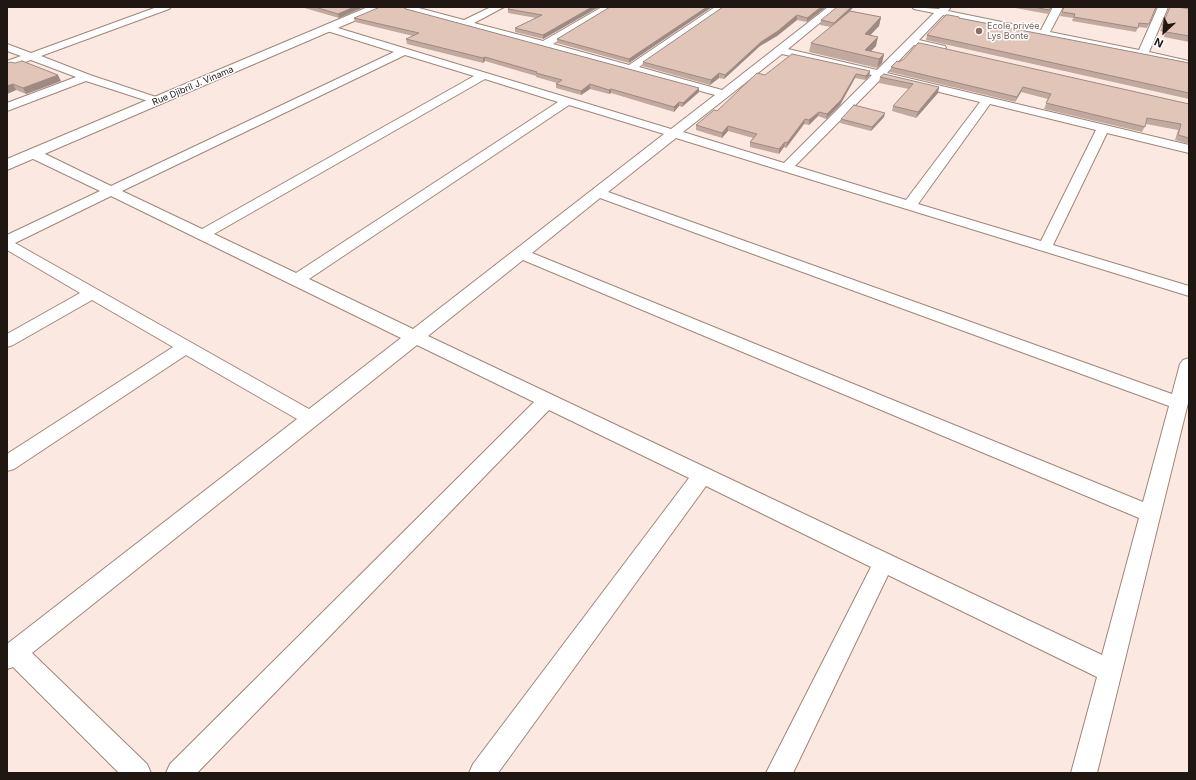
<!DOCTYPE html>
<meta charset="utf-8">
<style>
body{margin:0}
#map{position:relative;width:1196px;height:780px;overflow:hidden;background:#fbe9e1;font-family:Inter,sans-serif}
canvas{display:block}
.frame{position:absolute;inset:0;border:8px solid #201612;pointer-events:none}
.north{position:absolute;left:1144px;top:12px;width:40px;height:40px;-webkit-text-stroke:3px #fff;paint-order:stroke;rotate:206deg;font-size:11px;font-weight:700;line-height:16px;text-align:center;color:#201612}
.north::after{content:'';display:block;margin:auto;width:14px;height:18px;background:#201612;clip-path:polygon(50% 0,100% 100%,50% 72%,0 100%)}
</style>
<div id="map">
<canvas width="1196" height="780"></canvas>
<div class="frame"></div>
<div class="north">N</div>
</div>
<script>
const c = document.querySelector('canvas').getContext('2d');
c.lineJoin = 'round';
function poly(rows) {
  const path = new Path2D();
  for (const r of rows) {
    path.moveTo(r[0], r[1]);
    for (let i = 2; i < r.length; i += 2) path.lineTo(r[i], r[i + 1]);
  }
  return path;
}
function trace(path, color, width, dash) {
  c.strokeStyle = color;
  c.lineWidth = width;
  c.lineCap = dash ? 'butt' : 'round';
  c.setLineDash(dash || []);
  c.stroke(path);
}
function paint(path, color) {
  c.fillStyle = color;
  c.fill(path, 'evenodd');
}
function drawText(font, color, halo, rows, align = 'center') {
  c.font = font + ' Inter,sans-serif';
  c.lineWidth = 3;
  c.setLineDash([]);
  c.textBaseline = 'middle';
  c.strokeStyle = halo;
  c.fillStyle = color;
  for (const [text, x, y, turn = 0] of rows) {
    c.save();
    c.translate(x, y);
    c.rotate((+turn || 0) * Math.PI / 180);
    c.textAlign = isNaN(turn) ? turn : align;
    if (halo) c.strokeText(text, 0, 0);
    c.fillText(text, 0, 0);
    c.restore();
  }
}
const street = poly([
 [157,7,171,7,169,9,41,56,90,75,162,99,164,101,162,103,154,103,86,81,7,111,7,103,76,77,31,60,7,68,7,61,21,56,7,51,7,44,31,53,157,7],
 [399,7,415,7,464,20,491,7,504,7,474,23,543,41,602,7,614,7,553,44,629,65,715,7,726,7,639,67,722,90,828,7,839,7,788,49,877,70,934,13,914,9,912,7,939,9,941,7,951,7,948,11,1041,30,1053,7,1063,7,1050,32,1139,50,1158,7,1168,7,1149,52,1189,61,1189,67,943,15,919,40,945,46,946,48,945,50,941,51,914,45,887,73,1189,145,1189,153,1107,133,1053,245,1189,286,1189,296,676,138,608,192,1172,394,1180,364,1183,360,1189,358,1189,399,1097,773,1071,773,1097,677,888,575,793,773,766,773,871,567,706,486,498,773,469,773,473,764,689,478,549,410,197,773,166,773,170,764,534,402,417,345,32,653,147,764,151,773,119,773,13,667,7,669,7,644,297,419,186,355,14,469,7,471,7,454,173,347,92,300,13,345,7,347,7,334,80,293,7,250,7,235,100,191,29,157,28,154,29,151,39,151,111,186,394,52,324,30,323,28,324,26,328,25,671,129,715,95,401,9,399,7],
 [782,54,872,75,784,163,683,132,782,54],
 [405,55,474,76,202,229,122,191,405,55],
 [882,78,980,102,906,200,795,166,882,78],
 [485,79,558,102,296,273,214,234,485,79],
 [990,104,1096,130,1041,241,918,204,990,104],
 [569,105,664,134,413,329,309,279,569,105],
 [111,196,401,338,309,409,15,243,111,196],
 [600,198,1169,406,1143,502,532,253,600,198],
 [523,260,1139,518,1102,655,428,336,523,260],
 [1175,7,1189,7,1189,12,1177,9,1175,7]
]);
const secondary = poly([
 [368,7,384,7,382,9,7,170,7,159,368,7]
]);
trace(street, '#a08579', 2);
trace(secondary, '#a08579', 2);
paint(street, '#fff');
paint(secondary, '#fff');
paint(poly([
 [301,7,364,7,339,18],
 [505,7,599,7,543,39,515,32,515,28,536,18,508,13,508,8],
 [712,7,629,63,557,43,557,39],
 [826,7,807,22,797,20,777,36,760,46,724,79,719,78,710,85,642,66,643,62],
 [1010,7,1052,7,1048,14],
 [1156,7,1147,28,1138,27,1136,32,1072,21,1073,18,1060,16,1062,12],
 [1170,7,1189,9,1189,42,1164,37,1165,32,1160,31],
 [406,9,699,88,699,92,682,107,679,106,674,112,611,93,609,94,590,89,581,95,556,88,556,84,557,83,536,77,536,76,485,61,483,63,407,44,406,39,413,36,355,22,354,18],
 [850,11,881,17,879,26,870,35,876,46,871,51,884,54,882,63,877,68,809,52,811,43,831,27,820,25,821,20],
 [959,18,1189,63,1189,99,926,40,927,35],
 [7,63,15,63,61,81,26,94,16,90,7,94],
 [891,67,1189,104,1189,144,1175,140,1178,130,1146,124,1142,132,1044,109,1048,99,1021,92,1015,102,890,72],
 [870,71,869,76,865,80,855,78,840,105,826,119,818,116,809,125,804,124,786,148,784,147,779,154,750,147,750,142,753,138,728,131,722,138,696,130,696,125,717,111,765,75],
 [880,77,939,87,938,93,916,118,892,111,893,106,909,89,879,83],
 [884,117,871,131,840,123,841,119]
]), '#c2a99f');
paint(poly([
 [354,7,364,7,339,18,338,14],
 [592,7,599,7,543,39,543,35],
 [707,7,712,7,629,63,629,59],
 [821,7,826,7,807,22,807,18],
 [851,7,854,7,833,27,834,23],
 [797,15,797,20,777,36,760,46,724,79,725,75,761,42],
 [881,17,879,26,863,43,865,34],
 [878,37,876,46,866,56,865,50],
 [884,54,882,63,877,68,879,59],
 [485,57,485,61,483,63,483,58],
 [870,71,869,76,865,80,866,76],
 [719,73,719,78,710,85,711,80],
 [856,74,855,78,840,105,826,119,827,114],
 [58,75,61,81,26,94,23,88],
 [13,84,16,90,7,94,7,86],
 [590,84,590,89,581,95,581,91],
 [939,87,938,93,916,118,918,112],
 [1023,87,1021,92,1015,102,1017,97],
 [699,88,699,92,682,107,683,103],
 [611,89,611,93,609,94,609,90],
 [679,102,679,106,674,112,674,107],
 [819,112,818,116,809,125,809,120],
 [885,113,884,117,871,131,872,127],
 [805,119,804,124,786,148,787,143],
 [728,126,728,131,722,138,722,133],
 [785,142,784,147,779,154,779,149]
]), '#9e8a82');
const building = poly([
 [315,7,354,7,338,14,315,7],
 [380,7,403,7,406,9,699,88,683,103,679,102,674,107,611,89,609,90,590,84,581,91,556,84,562,80,536,73,537,72,485,57,483,58,406,39,419,33,354,18,380,7],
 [510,7,592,7,543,35,515,28,542,15,508,9,510,7],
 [610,7,707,7,629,59,557,39,610,7],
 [723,7,821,7,807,18,797,15,778,31,761,42,725,75,719,73,711,80,643,62,723,7],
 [837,7,851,7,834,23,821,20,837,7],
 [1034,7,1051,7,1049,10,1034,7],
 [1064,7,1156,7,1149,24,1139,23,1138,28,1074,17,1075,14,1062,12,1064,7],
 [1170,7,1178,7,1189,9,1189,36,1166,32,1167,27,1162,26,1170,7],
 [850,11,881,17,865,34,878,37,865,50,884,54,879,59,811,43,850,11],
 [946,15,949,15,959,17,959,18,1189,63,1189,93,927,35,946,15],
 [918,43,920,43,1189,104,1189,138,1178,135,1181,124,1147,118,1145,127,1046,103,1051,94,1023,87,1017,97,891,67,897,61,899,62,904,59,918,43],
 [792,54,870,71,866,76,856,74,841,100,827,114,819,112,809,120,805,119,787,143,785,142,779,149,750,142,757,134,728,126,722,133,696,125,714,110,717,111,757,73,765,75,792,54],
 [22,61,58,75,23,88,13,84,7,86,7,63,11,62,15,63,22,61],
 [884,74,939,87,918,112,893,106,913,84,880,77,884,74],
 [854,105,885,113,872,127,841,119,854,105]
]);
paint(building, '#e2c5b9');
trace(building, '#9e8a82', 1);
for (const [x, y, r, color] of [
 [979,31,4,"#8d6e63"]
]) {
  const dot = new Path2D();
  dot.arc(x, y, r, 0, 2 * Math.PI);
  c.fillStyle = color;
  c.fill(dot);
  trace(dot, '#fff', 1.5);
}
drawText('9px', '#785e54', '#fff', [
 ["Ecole privée",987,26],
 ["Lys Bonte",987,36]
], 'left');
drawText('9px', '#201612', '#fff', [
 ["Rue Djibril J. Vinama",193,86,-23]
]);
</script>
